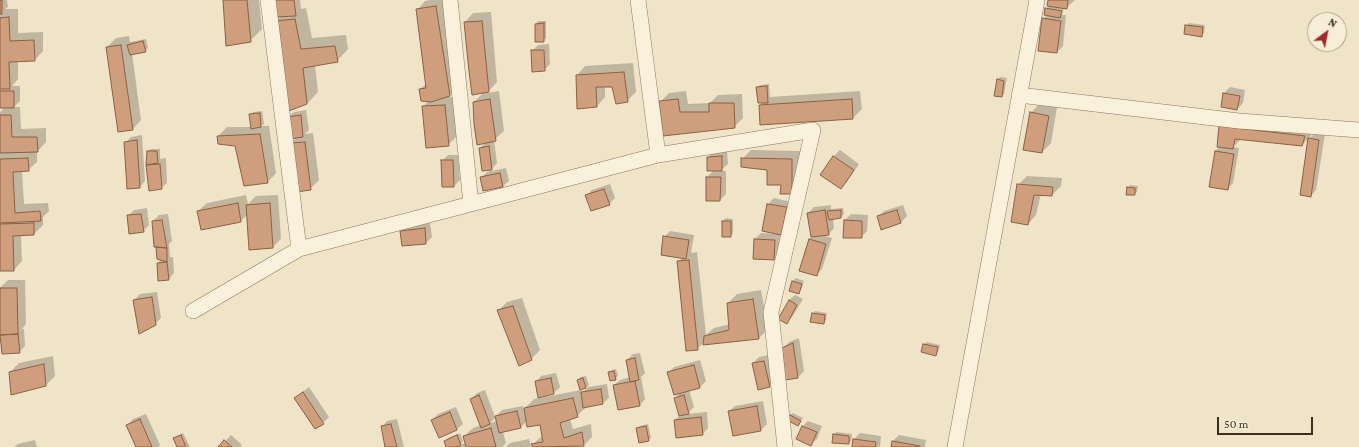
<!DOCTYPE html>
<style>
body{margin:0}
#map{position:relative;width:1359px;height:447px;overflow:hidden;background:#f0e4c8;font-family:"Crimson Pro",serif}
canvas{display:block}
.north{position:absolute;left:1307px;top:12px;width:40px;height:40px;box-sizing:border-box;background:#f7eed8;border:1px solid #ada18e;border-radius:50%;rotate:32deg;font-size:11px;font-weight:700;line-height:16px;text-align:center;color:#3d2e20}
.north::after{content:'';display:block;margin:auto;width:14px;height:18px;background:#9e2a2b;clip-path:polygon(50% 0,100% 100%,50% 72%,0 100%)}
.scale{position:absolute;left:1217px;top:417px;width:96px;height:18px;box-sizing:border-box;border:2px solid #3d2e20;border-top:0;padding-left:5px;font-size:12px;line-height:14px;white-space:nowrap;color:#3d2e20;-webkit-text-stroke:3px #f7eed8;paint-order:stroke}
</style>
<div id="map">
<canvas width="1359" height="447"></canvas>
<div class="north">N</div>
<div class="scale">50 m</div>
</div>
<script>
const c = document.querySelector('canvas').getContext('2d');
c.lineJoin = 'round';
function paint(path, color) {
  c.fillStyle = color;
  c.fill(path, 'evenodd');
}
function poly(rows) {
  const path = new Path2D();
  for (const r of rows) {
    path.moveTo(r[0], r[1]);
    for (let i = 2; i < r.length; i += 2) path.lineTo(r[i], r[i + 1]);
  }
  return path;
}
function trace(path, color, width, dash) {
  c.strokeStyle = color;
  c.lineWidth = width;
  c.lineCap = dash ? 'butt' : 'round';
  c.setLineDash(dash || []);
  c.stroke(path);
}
paint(poly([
 [0,0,7,0,8,7,5,9,18,9,18,33,43,32,43,51,35,60,18,60,18,79,12,86,20,86,20,101,14,107,20,107,21,129,46,128,46,142,37,152,37,162,28,170,22,171,24,204,48,203,49,211,43,217,43,225,34,234,21,234,22,261,14,270,0,270,0,154,2,152,0,152,0,112,5,107,0,107],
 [224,0,259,0,262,29,250,41],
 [274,0,300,0,301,9,306,8,312,38,346,35,348,49,337,61,315,65,318,92,307,104,275,21,281,15],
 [431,0,445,0,459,87,448,97,453,97,457,136,448,145,423,107,429,100,420,89,427,83,417,10,425,1],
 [1049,0,1075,0,1066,8,1064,8,1062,15,1066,15,1063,46,1057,52,1043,19,1047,15,1046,9,1050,5],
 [491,12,497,82,487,93,499,91,504,131,494,140,497,163,492,169,480,148,487,141,474,102,484,92,465,22,473,13],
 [538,21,546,21,546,38,543,41,536,24],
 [1189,23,1205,25,1204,33,1201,36,1186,26],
 [129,36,130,42,146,39,148,48,145,51,132,53,141,120,133,129,107,47,116,38],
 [549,44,550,64,544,70,532,51,538,45],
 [633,63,636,92,627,101,613,86,605,86,605,97,597,106,577,75,585,66],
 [1000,77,1007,78,1004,94,1001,96,997,80],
 [769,84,770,97,860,91,862,109,853,118,760,105,763,102,757,88,760,85],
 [1230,87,1245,90,1243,103,1237,109,1222,106,1224,93],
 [686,91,688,104,710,103,718,95,742,94,743,118,734,127,664,134,660,102,669,93],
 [1039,104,1057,107,1051,143,1042,152,1031,113],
 [306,110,309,130,305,134,313,133,319,180,310,189,291,144,297,137,288,117,294,112],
 [262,111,264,124,261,126,269,126,276,173,268,182,236,146,218,136,227,127,252,127,250,115,253,112],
 [1229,117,1313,128,1310,138,1315,133,1325,134,1316,190,1311,196,1301,194,1310,137,1302,145,1241,139,1233,147,1239,148,1233,183,1227,189,1215,151,1221,146],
 [142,135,145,181,140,187,125,143,131,137],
 [151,149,160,149,160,159,166,158,167,183,161,188,147,165,148,151],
 [751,150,800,151,800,184,791,193,768,169,742,159],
 [840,150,859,164,847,182,841,188,821,174,834,156],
 [727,151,728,164,720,171,726,171,726,194,720,200,707,177,714,170,708,158,713,152],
 [448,155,458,155,460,180,454,186,442,161],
 [506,168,509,181,503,186,481,178,487,172],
 [1027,176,1062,178,1061,186,1052,195,1041,194,1036,215,1028,224,1018,185],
 [610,184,615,198,609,204,586,196,592,190],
 [1130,185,1138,186,1137,192,1134,194,1128,188],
 [246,195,248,204,256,196,278,195,281,239,273,247,248,214,241,221,198,211,207,203],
 [774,198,792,202,787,228,780,234,779,253,773,259,755,239,761,233,776,234,776,233,763,230,768,204],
 [831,205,831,209,843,208,844,214,841,217,833,218,834,228,829,234,821,235,832,238,822,269,816,275,801,270,810,239,812,237,808,213,814,207],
 [903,205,907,216,901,222,882,228,878,217,884,211],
 [147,208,149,225,143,231,128,216,134,210],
 [168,214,172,241,169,244,170,257,173,257,174,273,169,279,158,263,161,259,153,221,159,215],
 [851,214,868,215,867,231,861,237,845,220],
 [726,218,733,219,733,233,731,236,723,221],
 [430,223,432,237,426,243,403,245,401,231,407,225],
 [670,231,694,235,691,253,697,252,706,335,714,328,730,324,728,303,737,294,761,290,768,329,759,338,702,344,697,349,678,262,682,258,664,237],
 [796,278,804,281,801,290,798,293,790,291,793,281],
 [8,280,25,280,26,324,22,329,24,329,25,346,19,352,0,307,0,288],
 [157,292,161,318,155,324,134,300,140,294],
 [795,295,803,299,792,317,786,323,789,300],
 [522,298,540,350,531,359,499,310,507,302],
 [815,311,827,313,826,320,823,323,813,314],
 [799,338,804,371,798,377,786,379,783,348,789,342],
 [927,342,940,345,938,352,935,354,924,344],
 [640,353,645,373,641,377,645,399,640,405,614,385,620,380,630,377,627,360,633,354],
 [770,355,775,380,769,386,753,363,759,357],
 [53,356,55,376,46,385,10,372,19,363],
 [700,360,706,381,700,387,689,390,694,407,687,414,707,412,708,428,703,434,675,420,680,415,675,398,681,392,669,372,674,367],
 [616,369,618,376,615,379,609,373,612,370],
 [556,373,560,387,554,393,536,382,541,376],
 [586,376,589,385,587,387,581,389,582,393,588,387,607,384,609,398,603,403,586,406,586,407,577,416,570,419,573,429,591,424,592,437,583,446,578,447,534,447,533,444,543,435,541,424,527,421,521,427,503,432,506,443,502,447,447,447,445,441,448,438,460,433,463,441,460,445,466,443,464,436,473,428,481,425,471,399,477,393,485,390,495,417,502,410,523,406,525,414,526,414,525,408,534,399,581,390,578,380,580,377],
 [496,417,497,421,490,423],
 [309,387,329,417,323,423,295,398],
 [763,401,767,424,761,430,733,435,729,411,735,406],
 [456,407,463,424,457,429,439,437,432,420,438,414],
 [793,413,803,418,798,425,790,415],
 [146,414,160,445,158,447,137,447,128,425,133,419],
 [397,419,404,447,386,447,382,427,387,421],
 [808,421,822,426,817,439,811,444,802,427],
 [648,424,651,438,648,440,637,428,640,426],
 [836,432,852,434,851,441,848,443,834,435],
 [183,433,190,447,178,447,174,438],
 [860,433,881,436,880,447,853,447,854,439],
 [231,435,242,445,240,447,220,447],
 [899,435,926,440,925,447,892,447,893,441],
 [529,439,531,447,506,447,510,443],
 [35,440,37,447,14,447,18,444]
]), '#0003');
const building = poly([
 [0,0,2,0,2,14,0,14,0,0],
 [223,0,247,0,251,42,226,46,223,0],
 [273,0,294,0,296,16,275,17,273,0],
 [1048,0,1068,0,1067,9,1047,6,1048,0],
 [436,6,450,96,431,102,421,101,419,89,426,88,416,9,436,6],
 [1045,8,1062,11,1060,18,1044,15,1045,8],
 [9,17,10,41,34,40,35,61,9,62,10,89,0,89,0,18,9,17],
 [1042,18,1061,21,1057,53,1038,51,1042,18],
 [295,19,301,49,335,46,338,62,303,68,307,104,286,112,274,21,295,19],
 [482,21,489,92,472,95,469,71,464,22,482,21],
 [544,23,544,42,535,42,535,24,544,23],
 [1185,25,1203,27,1202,37,1184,34,1185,25],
 [143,41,146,52,130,55,127,45,143,41],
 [121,45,133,130,118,132,106,47,121,45],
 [531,50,544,50,545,71,532,72,531,50],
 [624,72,628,102,616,104,612,87,596,87,597,107,577,109,576,75,624,72],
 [997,79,1004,81,1002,97,994,96,997,79],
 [767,86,768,103,758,103,756,87,767,86],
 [0,91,14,91,14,108,0,108,0,91],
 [1223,93,1240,96,1237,110,1221,107,1223,93],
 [490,99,496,141,477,145,474,124,473,102,490,99],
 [678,99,680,112,709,112,709,103,734,103,735,128,663,136,659,101,678,99],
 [852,99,853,119,760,125,759,105,852,99],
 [445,105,449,146,426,148,422,106,445,105],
 [1030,112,1049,116,1042,153,1023,150,1030,112],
 [260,113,261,127,251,129,249,114,260,113],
 [0,115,11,115,12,137,37,137,38,152,0,153,0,115],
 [301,115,303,137,290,139,287,117,301,115],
 [1219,126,1305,136,1302,146,1235,139,1233,149,1217,147,1219,126],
 [260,134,268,183,244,186,235,146,218,144,217,136,260,134],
 [1308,138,1319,140,1311,197,1300,195,1308,138],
 [137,140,140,188,127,189,124,142,137,140],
 [305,142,311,190,296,192,290,143,305,142],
 [489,146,492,170,482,171,479,148,489,146],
 [147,151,157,151,158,163,146,165,147,151],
 [1215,151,1234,154,1228,190,1209,187,1215,151],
 [722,156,722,171,707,171,707,157,722,156],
 [833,156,854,170,841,189,820,175,833,156],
 [28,158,29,171,13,172,15,213,40,211,41,221,0,223,0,159,28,158],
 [741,158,792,159,792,194,780,194,781,185,767,185,767,170,741,167,741,158],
 [441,160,453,160,454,187,442,187,441,160],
 [160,164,162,189,149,191,146,165,160,164],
 [500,173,503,187,483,191,480,177,500,173],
 [706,177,721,177,720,201,706,201,706,177],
 [1017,184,1053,187,1052,196,1034,195,1028,225,1011,222,1017,184],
 [1127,187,1135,188,1135,195,1126,195,1127,187],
 [604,189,610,205,591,211,585,195,604,189],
 [238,203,241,222,201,230,197,211,238,203],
 [270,203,273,248,249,250,246,205,270,203],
 [767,204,787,207,781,235,762,231,767,204],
 [825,210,829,235,811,237,807,213,825,210],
 [841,210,841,218,829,220,827,211,841,210],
 [897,210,901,223,881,230,877,216,897,210],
 [141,214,144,232,129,234,127,215,141,214],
 [162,220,167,248,154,247,152,221,162,220],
 [844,220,862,221,862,238,843,238,844,220],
 [722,221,731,221,731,237,722,237,722,221],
 [34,223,34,235,13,236,14,271,0,271,0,224,34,223],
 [425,228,426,244,402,246,400,231,425,228],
 [663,236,689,240,686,259,661,255,663,236],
 [754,239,775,240,774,260,753,259,754,239],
 [809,239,826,244,817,276,799,271,809,239],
 [156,247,167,248,167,262,157,259,156,247],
 [689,260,698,350,686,351,677,261,689,260],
 [167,262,169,280,158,281,157,263,167,262],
 [792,281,802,284,799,294,789,291,792,281],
 [0,288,17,288,18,334,0,335,0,288],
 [152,297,156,325,139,334,133,300,152,297],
 [753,299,759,339,703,345,704,336,729,330,727,303,753,299],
 [789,300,797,305,787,324,778,319,789,300],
 [513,306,532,360,519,366,497,310,513,306],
 [812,313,825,315,824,324,810,322,812,313],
 [18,334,20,353,2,354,0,335,18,334],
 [793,343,798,378,785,380,782,348,793,343],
 [923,344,938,347,936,356,921,352,923,344],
 [635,358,639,380,630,382,626,360,635,358],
 [764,361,770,387,758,390,752,363,764,361],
 [44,364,46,386,11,395,9,372,44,364],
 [694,365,700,388,674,395,667,372,694,365],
 [614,371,616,380,610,381,608,372,614,371],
 [551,378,554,394,538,398,535,381,551,378],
 [583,378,586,388,580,390,577,380,583,378],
 [635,381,640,406,618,410,613,385,635,381],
 [601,389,603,404,583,408,581,392,601,389],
 [303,392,324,424,315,429,294,398,303,392],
 [479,395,490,424,481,428,470,399,479,395],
 [684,395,689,414,679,416,674,398,684,395],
 [573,398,578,417,560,423,564,438,582,432,584,446,533,447,531,444,543,442,540,425,527,427,524,408,573,398],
 [757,406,761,431,733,436,728,411,757,406],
 [517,411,521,428,499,433,495,416,517,411],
 [450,412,457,430,439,438,431,420,450,412],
 [790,415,801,421,798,426,787,420,790,415],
 [701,417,703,435,676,438,674,420,701,417],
 [140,419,152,447,136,447,126,425,140,419],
 [391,424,397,447,385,447,381,426,391,424],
 [646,426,649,441,639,443,636,428,646,426],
 [802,426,817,432,811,446,796,439,802,426],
 [491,428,496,447,466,447,463,436,491,428],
 [833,434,849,436,849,444,832,443,833,434],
 [181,435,186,447,177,447,173,438,181,435],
 [457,435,461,445,456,447,446,447,444,441,457,435],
 [853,439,876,442,875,447,852,447,853,439],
 [224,440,232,447,218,447,224,440],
 [892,441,920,446,920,447,891,447,892,441]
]);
paint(building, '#cf9f7d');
trace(building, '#8d5f41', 1);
const minor = poly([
 [268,0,299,249],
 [450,0,471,204],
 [638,0,658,155],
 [1019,95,1239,121,1359,130],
 [193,311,299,249,658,155,813,130,771,312,785,447],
 [955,447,1037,0]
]);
trace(minor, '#8d765c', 16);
trace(minor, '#faf1dc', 15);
</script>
